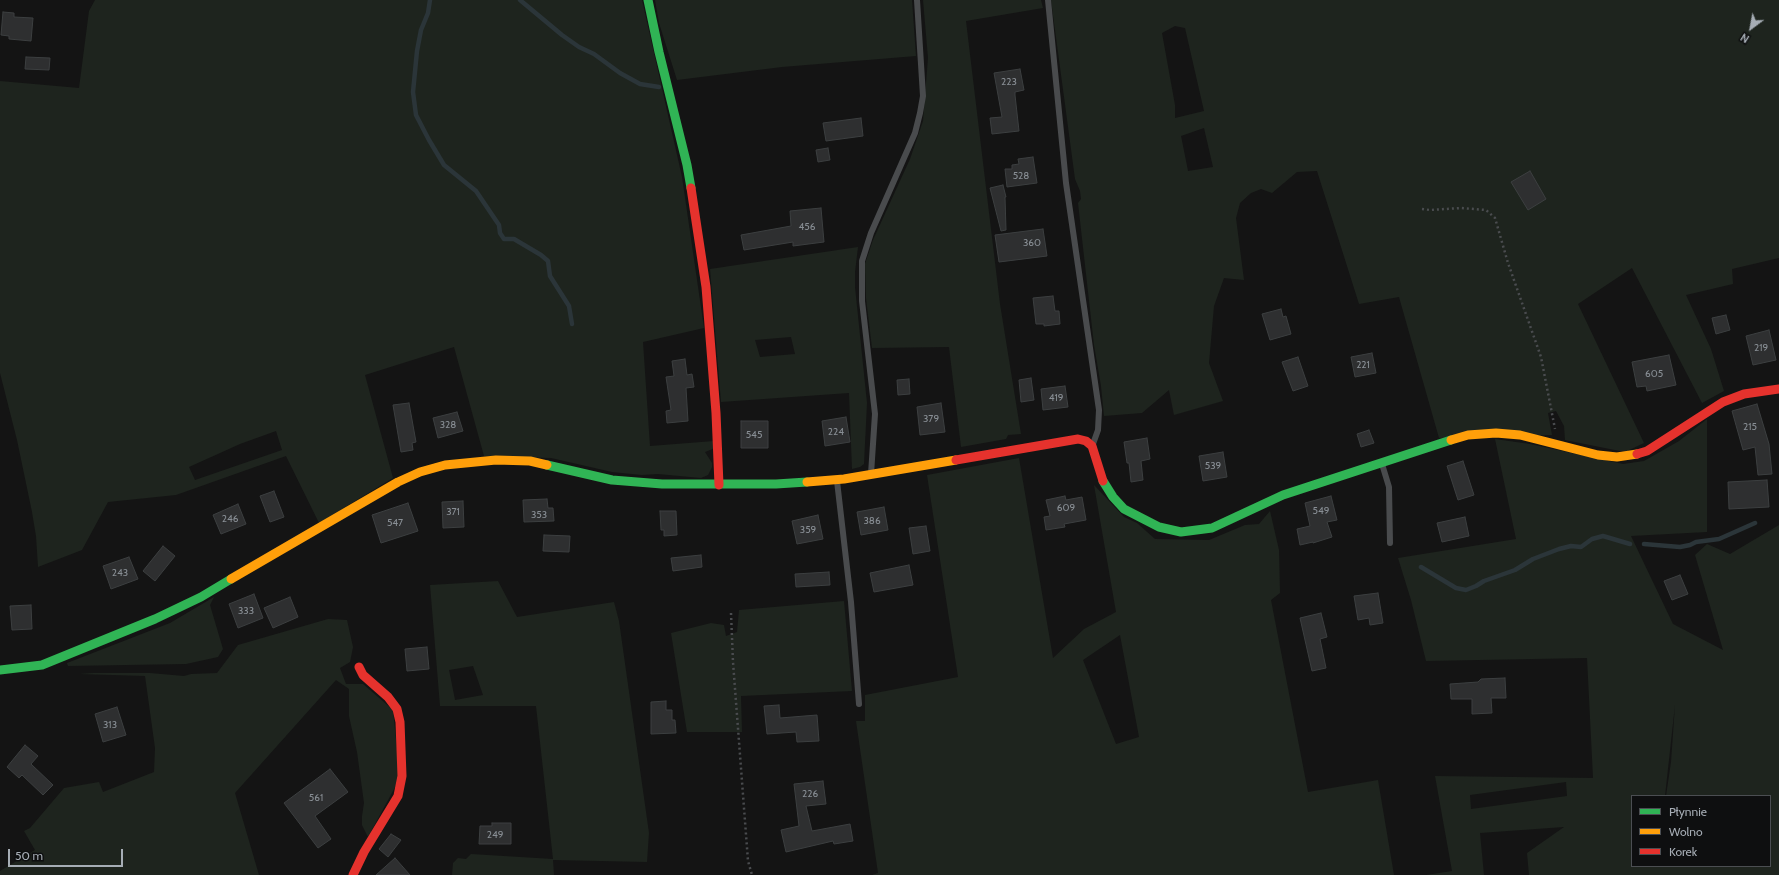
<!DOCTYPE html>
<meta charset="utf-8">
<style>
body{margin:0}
#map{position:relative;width:1779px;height:875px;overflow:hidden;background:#141414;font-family:Cabin,sans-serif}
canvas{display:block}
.legend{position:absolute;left:1631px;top:795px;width:140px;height:72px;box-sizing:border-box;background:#0e0f10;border:1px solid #4b4e52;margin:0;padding:5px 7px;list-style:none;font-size:12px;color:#a6adb5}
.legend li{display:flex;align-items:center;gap:8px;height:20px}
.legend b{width:20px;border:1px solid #4b4e52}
.north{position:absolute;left:1731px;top:8px;width:40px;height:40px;-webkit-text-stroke:3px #0e0f10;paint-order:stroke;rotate:212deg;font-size:11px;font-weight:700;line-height:16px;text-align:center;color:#a6adb5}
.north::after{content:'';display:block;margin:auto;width:14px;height:18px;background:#a6adb5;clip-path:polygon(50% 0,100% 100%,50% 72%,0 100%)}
.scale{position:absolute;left:8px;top:849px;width:115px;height:18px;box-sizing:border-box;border:2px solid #a6adb5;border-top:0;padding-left:5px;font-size:12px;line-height:14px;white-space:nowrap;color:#a6adb5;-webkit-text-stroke:3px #0e0f10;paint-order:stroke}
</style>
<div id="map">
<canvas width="1779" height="875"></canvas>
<ul class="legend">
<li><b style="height:5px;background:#30b455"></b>Płynnie</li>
<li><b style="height:5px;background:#ff9f0a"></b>Wolno</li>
<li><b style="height:5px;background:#e5322d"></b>Korek</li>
</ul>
<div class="north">N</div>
<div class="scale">50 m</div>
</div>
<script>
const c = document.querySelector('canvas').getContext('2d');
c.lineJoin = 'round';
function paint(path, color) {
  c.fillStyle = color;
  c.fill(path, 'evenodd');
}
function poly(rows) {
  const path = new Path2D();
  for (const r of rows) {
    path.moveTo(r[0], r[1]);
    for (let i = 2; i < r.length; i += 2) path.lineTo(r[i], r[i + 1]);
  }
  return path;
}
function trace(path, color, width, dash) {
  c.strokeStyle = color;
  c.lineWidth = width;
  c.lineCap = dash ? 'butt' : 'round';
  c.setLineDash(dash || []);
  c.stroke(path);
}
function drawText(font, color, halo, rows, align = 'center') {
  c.font = font + ' Cabin,sans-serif';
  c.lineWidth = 3;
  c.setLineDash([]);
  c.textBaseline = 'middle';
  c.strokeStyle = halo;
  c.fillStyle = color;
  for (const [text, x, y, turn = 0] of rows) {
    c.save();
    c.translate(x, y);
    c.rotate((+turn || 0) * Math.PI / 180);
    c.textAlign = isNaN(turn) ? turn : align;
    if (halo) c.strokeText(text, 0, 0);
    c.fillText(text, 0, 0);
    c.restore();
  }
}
paint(poly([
 [95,0,642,0,682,177,704,328,643,342,650,446,714,441,715,448,705,452,712,463,712,467,708,475,701,478,658,474,642,475,612,472,551,458,484,456,454,347,365,375,393,478,319,523,286,456,176,495,108,502,82,550,38,567,36,536,32,512,17,440,0,373,0,81,79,88,89,11],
 [276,431,282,450,195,480,189,467,240,444],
 [655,0,912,0,916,56,782,67,677,80,659,23],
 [923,0,1041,0,1043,8,966,21,1000,304,1021,434,1008,435,1006,439,961,447,949,347,872,348,866,298,865,264,873,240,910,159,923,121,928,58],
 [1051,0,1779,0,1779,258,1732,269,1733,284,1686,295,1711,349,1724,391,1702,403,1632,268,1578,304,1644,443,1625,452,1565,440,1564,426,1556,411,1548,413,1552,435,1439,438,1399,297,1359,304,1317,171,1297,172,1272,193,1261,189,1251,193,1240,203,1236,218,1244,280,1224,278,1214,306,1209,363,1223,401,1174,415,1169,390,1142,413,1104,416,1101,386,1094,345,1078,203,1081,199,1080,191,1075,179],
 [1175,26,1185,28,1204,111,1175,118,1175,105,1162,33],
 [1204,128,1213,167,1188,171,1181,136],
 [858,247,855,272,855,287,867,403,864,464,860,467,852,469,849,393,721,402,710,269],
 [791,337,795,354,760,357,755,340],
 [1707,419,1707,532,1631,536,1673,624,1723,650,1695,555,1707,544,1730,554,1779,525,1779,875,1529,875,1527,853,1564,827,1480,833,1484,875,1426,875,1452,871,1435,776,1593,778,1587,658,1426,661,1411,600,1398,558,1516,539,1495,439,1530,444,1623,464,1644,461,1679,441],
 [1675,705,1671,762,1666,796,1770,796,1770,866,1632,866,1632,796,1665,796],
 [1566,782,1567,796,1471,809,1470,795],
 [1019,458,1053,658,1084,629,1116,612,1094,485,1124,517,1137,523,1155,539,1209,540,1245,525,1259,524,1270,511,1279,550,1280,593,1271,600,1308,792,1378,780,1394,875,872,875,878,873,856,721,865,721,865,695,958,677,927,475],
 [1120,635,1139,737,1116,744,1083,660],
 [498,581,517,617,614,602,619,621,649,833,647,862,553,860,554,875,452,875,453,863,458,858,466,859,471,854,553,859,536,706,440,706,430,585],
 [473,666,483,695,455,700,449,670],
 [214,597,210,605,223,649,218,657,186,664,68,666,67,663,170,623],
 [844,601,852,691,741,696,742,732,687,732,671,633,711,623,724,625,726,636,737,632,739,610],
 [328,619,347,620,353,647,350,662,340,668,346,684,363,684,393,710,400,778,368,837,362,825,362,816,364,803,357,752,349,716,349,689,336,680,235,793,259,875,0,875,0,871,35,850,24,831,30,828,64,788,99,782,103,792,154,772,155,748,145,676,79,674,93,673,150,673,184,676,191,674,217,673,238,645]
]), '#1e241e');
trace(poly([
 [430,0,428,13,421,30,417,51,413,92,416,115,429,140,444,165,476,191,499,225,500,233,504,239,514,239,541,255,548,261,550,276,569,306,572,324],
 [520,0,562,35,579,47,594,54,620,73,640,84,659,87],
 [1644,544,1680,547,1690,545,1696,542,1719,539,1755,523],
 [1421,567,1456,588,1466,590,1476,586,1484,581,1515,570,1533,559,1559,549,1571,546,1581,547,1592,539,1603,536,1630,544]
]), '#2b3539', 4.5);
const building = poly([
 [3,12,14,13,14,17,33,18,31,41,9,39,9,36,1,35,3,12],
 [26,57,50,58,49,70,25,69,26,57],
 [1020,69,1024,90,1015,92,1015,95,1019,131,992,134,990,118,1002,117,994,73,1020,69],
 [861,118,863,136,826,141,823,123,861,118],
 [828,148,830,160,818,162,816,150,828,148],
 [1033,157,1037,183,1007,187,1005,169,1012,169,1012,165,1019,164,1018,159,1033,157],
 [1530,171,1546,199,1528,210,1511,182,1530,171],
 [1003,185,1006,197,1005,197,1006,230,1001,231,990,188,1003,185],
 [821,208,824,242,793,246,793,242,744,250,741,235,791,226,790,211,821,208],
 [1043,229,1047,256,999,262,995,235,1043,229],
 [1053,296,1055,311,1059,311,1060,324,1044,326,1044,324,1036,324,1033,298,1053,296],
 [1281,309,1283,317,1286,316,1291,334,1270,340,1262,314,1281,309],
 [1726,315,1730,330,1716,334,1712,318,1726,315],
 [1769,330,1776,360,1753,365,1746,336,1769,330],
 [1372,353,1376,373,1355,377,1351,357,1372,353],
 [1669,355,1676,385,1647,391,1646,386,1637,387,1632,362,1669,355],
 [1298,357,1308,386,1293,391,1282,362,1298,357],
 [685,359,687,375,692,374,694,387,686,388,688,421,667,423,666,411,671,410,666,377,674,376,672,361,685,359],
 [1031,378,1034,400,1021,402,1019,380,1031,378],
 [909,379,910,394,898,395,897,380,909,379],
 [1065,386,1068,407,1043,410,1041,389,1065,386],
 [409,403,416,442,412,443,413,450,401,452,393,405,409,403],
 [941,403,945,432,920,435,917,407,941,403],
 [1757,404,1769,444,1772,474,1758,475,1755,447,1743,450,1732,411,1757,404],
 [457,412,463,431,438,438,433,418,457,412],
 [846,417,850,442,825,446,822,421,846,417],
 [741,421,768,421,768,448,741,448,741,421],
 [1369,430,1374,443,1361,447,1357,434,1369,430],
 [1147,438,1150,459,1141,461,1143,480,1131,482,1129,463,1127,463,1124,442,1147,438],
 [1223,452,1227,477,1203,481,1199,456,1223,452],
 [1463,461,1474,495,1458,500,1447,466,1463,461],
 [1767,480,1769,507,1729,509,1728,482,1767,480],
 [274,491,284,517,270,522,260,496,274,491],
 [1065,496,1066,500,1082,497,1086,520,1064,524,1065,527,1046,530,1044,517,1050,516,1046,500,1065,496],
 [1331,496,1337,520,1327,522,1332,537,1313,543,1313,542,1300,545,1297,529,1310,526,1305,503,1331,496],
 [547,499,548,508,553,508,554,521,524,522,523,500,547,499],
 [463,501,464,527,443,528,442,502,463,501],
 [408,503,418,531,381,543,372,515,408,503],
 [238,504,246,524,221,534,213,515,238,504],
 [884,507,888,530,861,535,857,512,884,507],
 [660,511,676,511,677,535,664,536,664,530,661,530,660,511],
 [818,515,823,539,797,544,792,521,818,515],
 [1465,517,1469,536,1442,542,1437,523,1465,517],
 [926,526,930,551,913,554,909,528,926,526],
 [544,535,570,536,569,552,543,551,544,535],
 [163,546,175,556,155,581,143,571,163,546],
 [701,555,702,567,673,571,671,558,701,555],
 [129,557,138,579,111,589,103,566,129,557],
 [909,565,913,585,874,592,870,573,909,565],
 [829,572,830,585,796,587,795,574,829,572],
 [1680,575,1688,594,1672,600,1664,581,1680,575],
 [1378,593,1383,623,1370,625,1369,618,1358,620,1354,596,1378,593],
 [254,594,263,618,238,628,229,604,254,594],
 [290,597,298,617,273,628,264,608,290,597],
 [31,605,32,629,12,630,10,606,31,605],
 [1321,613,1327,637,1320,639,1326,668,1312,671,1300,618,1321,613],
 [427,647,429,669,407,671,405,649,427,647],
 [1505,678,1506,698,1491,698,1492,713,1472,714,1472,699,1451,699,1450,684,1478,682,1481,679,1505,678],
 [666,701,666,710,672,710,672,720,675,720,676,733,651,734,651,702,666,701],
 [779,705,780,718,817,715,819,741,797,742,796,732,767,734,764,706,779,705],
 [117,707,126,735,103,742,95,714,117,707],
 [25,745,38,756,31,764,53,785,43,795,22,775,19,778,7,767,25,745],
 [330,769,348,792,315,816,331,839,318,848,284,803,330,769],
 [823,781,826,804,806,806,812,831,850,824,853,841,834,844,833,841,786,852,781,830,799,826,794,784,823,781],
 [492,823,511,823,511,844,479,844,480,826,492,826,492,823],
 [391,834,401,840,388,857,379,849,391,834],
 [395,858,410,875,376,875,395,858]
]);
paint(building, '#2e2f30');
trace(building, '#3c3f40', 1);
trace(poly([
 [1422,209,1430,210,1461,208,1486,210,1495,218,1508,263,1541,357,1555,429],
 [731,613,733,662,748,861,752,875]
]), '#4a4c4f', 2.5, [2, 3]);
trace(poly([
 [1048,0,1066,183,1099,410,1098,430,1093,444],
 [1382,464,1389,487,1390,543],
 [871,474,875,414,862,301,862,261,871,233,915,133,920,113,923,96,917,0],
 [837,481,851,602,859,704]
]), '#494b4d', 6);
trace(poly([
 [648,0,659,52,687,165,691,188],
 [547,465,612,480,662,484,776,484,807,482],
 [1103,481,1113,497,1124,509,1159,527,1181,532,1212,528,1283,495,1451,440],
 [0,670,42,665,155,619,201,597,231,579]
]), '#30b455', 9);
trace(poly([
 [1451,440,1468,435,1496,433,1520,435,1598,455,1617,457,1637,454],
 [807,482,844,479,956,460],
 [231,579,398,482,420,472,445,465,496,460,530,461,547,465]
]), '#ff9f0a', 9);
trace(poly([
 [691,188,706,287,716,413,719,485],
 [1637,454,1647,451,1723,402,1744,394,1779,389],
 [956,460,1078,439,1086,441,1092,446,1103,481],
 [353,875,364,852,398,796,402,776,400,722,397,709,388,697,363,675,359,667]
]), '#e5322d', 9);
drawText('10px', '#888e94', null, [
 ["223",1009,82],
 ["528",1021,176],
 ["456",807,227],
 ["360",1032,243],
 ["219",1761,348],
 ["221",1363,365],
 ["605",1654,374],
 ["419",1056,398],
 ["379",931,419],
 ["328",448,425],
 ["215",1750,427],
 ["224",836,432],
 ["545",754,435],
 ["539",1213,466],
 ["609",1066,508],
 ["549",1321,511],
 ["371",453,512],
 ["353",539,515],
 ["246",230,519],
 ["386",872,521],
 ["547",395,523],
 ["359",808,530],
 ["243",120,573],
 ["333",246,611],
 ["313",110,725],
 ["226",810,794],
 ["561",316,798],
 ["249",495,835]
]);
</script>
